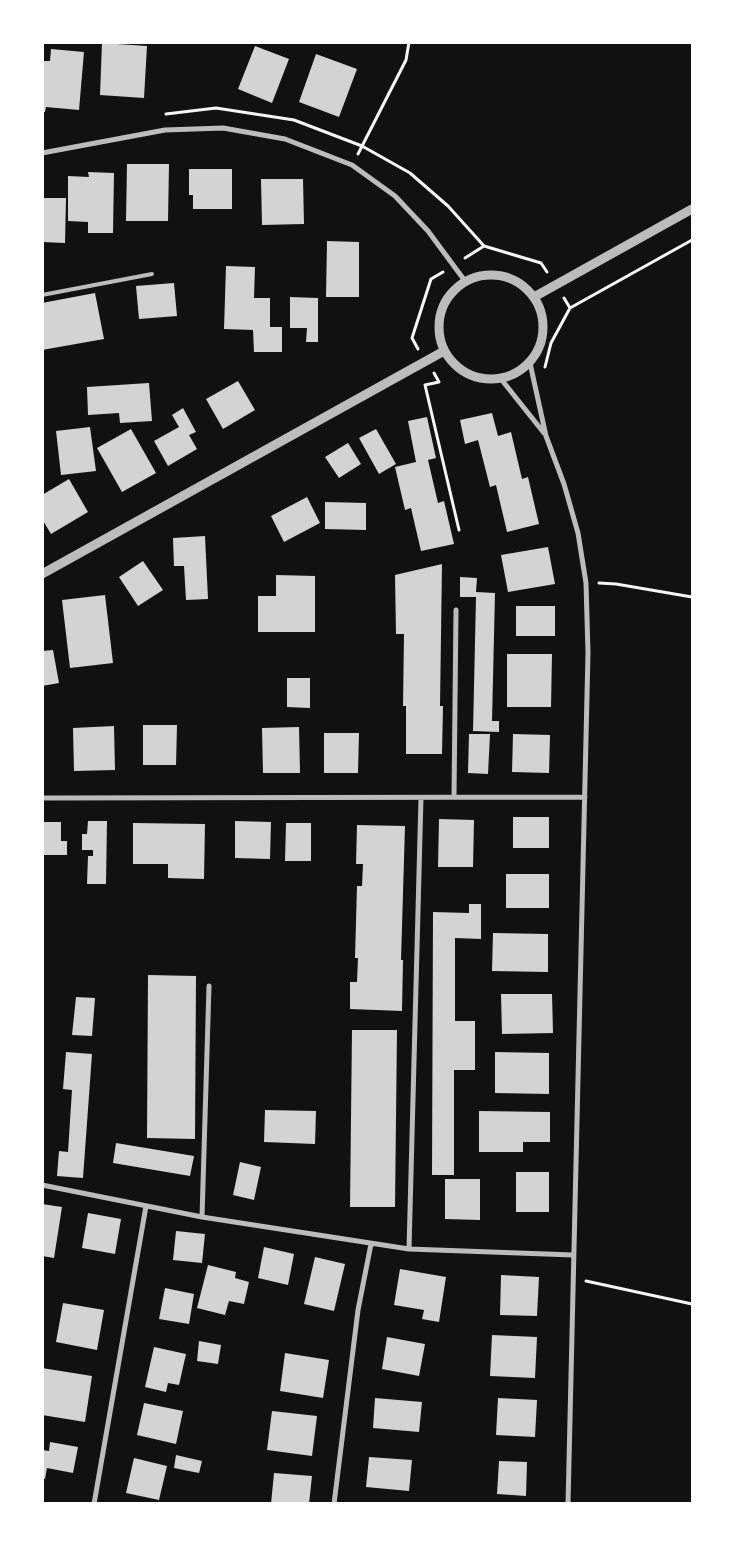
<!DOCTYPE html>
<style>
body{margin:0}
#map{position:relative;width:735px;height:1546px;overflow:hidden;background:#111;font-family:"Exo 2",sans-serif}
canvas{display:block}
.frame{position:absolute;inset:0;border:44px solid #fff;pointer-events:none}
</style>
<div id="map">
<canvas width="735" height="1546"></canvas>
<div class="frame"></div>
</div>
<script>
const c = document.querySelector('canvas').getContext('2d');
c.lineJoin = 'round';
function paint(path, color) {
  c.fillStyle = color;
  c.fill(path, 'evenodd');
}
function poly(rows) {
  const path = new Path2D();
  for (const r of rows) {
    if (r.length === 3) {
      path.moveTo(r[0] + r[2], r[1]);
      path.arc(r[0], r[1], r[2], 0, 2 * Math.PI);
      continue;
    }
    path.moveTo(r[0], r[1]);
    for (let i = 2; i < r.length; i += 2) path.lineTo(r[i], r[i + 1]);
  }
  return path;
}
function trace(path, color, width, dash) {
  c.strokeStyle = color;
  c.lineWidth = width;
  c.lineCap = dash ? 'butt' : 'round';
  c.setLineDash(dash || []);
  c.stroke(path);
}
paint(poly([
 [102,43,147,46,144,98,100,95],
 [255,46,289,59,272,103,238,89],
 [51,49,84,52,79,110,46,107,45,112,42,112,42,61,50,61],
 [316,54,357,69,339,117,299,102],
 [127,164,169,164,168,221,126,221],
 [189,169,232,169,232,209,193,209,193,195,189,195],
 [88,172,114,173,113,233,88,233,88,222,68,221,68,176,89,177],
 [261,179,303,179,304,224,262,225],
 [42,198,66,198,65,243,42,242],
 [327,241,359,242,359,297,326,297],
 [226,266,255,267,254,298,270,298,270,327,282,327,282,352,254,352,253,330,224,329],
 [174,283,177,316,139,319,136,286],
 [95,293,104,339,42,350,42,303],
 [290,297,318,298,318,342,306,342,307,328,290,328],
 [238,381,255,410,223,429,206,399],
 [149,383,152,421,120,423,119,413,88,415,87,387],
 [183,408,196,432,189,435,197,449,168,466,154,441,179,427,172,415],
 [492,413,498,436,511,432,522,479,528,477,539,524,507,532,496,485,490,487,478,440,465,444,460,420],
 [427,417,436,458,428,460,438,503,444,501,454,544,421,551,411,508,405,510,395,467,416,462,408,421],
 [90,427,96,471,61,475,56,431],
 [131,429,156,473,122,492,97,448],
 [376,429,396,464,379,474,359,438],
 [348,443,361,464,339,478,325,457],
 [69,479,88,512,51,534,42,519,42,495],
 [307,497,320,523,284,542,271,516],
 [325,502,366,503,366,530,325,529],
 [205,536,208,599,186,600,184,566,174,566,173,538],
 [548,547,555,584,508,592,501,555],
 [143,561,163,590,138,606,119,577],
 [442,564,440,706,443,706,442,754,406,754,406,706,403,706,404,634,396,634,395,575],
 [276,575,315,576,315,632,258,632,258,596,276,596],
 [460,577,477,578,476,592,495,593,492,721,499,721,499,732,473,731,476,597,460,597],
 [105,595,113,663,70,668,62,600],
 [516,606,555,606,555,636,516,636],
 [53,650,59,683,42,686,42,651],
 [507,654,552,654,551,707,507,707],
 [287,678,310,678,310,708,287,707],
 [143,725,177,725,176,765,143,765],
 [114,726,115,770,74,771,73,728],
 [299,727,300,773,263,773,262,728],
 [324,733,359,733,358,773,324,773],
 [469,734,490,734,488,774,468,773],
 [513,734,550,735,549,773,512,772],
 [513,817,549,817,549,848,513,848],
 [439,819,474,820,473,867,438,867],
 [88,821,107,821,106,884,87,884,88,856,93,856,93,850,82,850,82,834,87,834],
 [235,821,271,822,270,859,235,858],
 [42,822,61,822,61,841,67,841,67,855,42,855],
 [133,823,205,824,204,879,168,878,168,864,133,864],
 [286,823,311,823,311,861,285,861],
 [357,825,405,826,401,960,403,960,402,1011,350,1009,350,982,357,982,358,958,355,958,357,886,362,886,363,864,356,864],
 [506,874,549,874,549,908,506,908],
 [469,904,481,904,481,939,455,938,455,1021,475,1021,475,1070,454,1070,454,1175,432,1175,433,912,469,913],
 [493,933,548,934,548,972,492,971],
 [148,975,196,976,195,1139,147,1138],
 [501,994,552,994,553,1033,502,1034],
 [76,997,95,998,92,1036,72,1035],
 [352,1030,397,1030,395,1207,350,1207],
 [66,1052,92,1054,83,1178,57,1176,59,1151,68,1152,72,1090,63,1089],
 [495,1052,549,1053,549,1094,495,1093],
 [265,1110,316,1111,315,1144,264,1142],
 [479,1111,550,1112,550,1142,523,1142,523,1152,479,1152],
 [116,1143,194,1156,190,1176,113,1163],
 [240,1162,261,1167,254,1200,233,1195],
 [516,1172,549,1172,549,1212,516,1212],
 [445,1179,480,1179,480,1220,445,1219],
 [42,1204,62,1207,54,1258,42,1256],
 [88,1213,121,1219,115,1254,82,1248],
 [176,1231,205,1234,202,1263,173,1260],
 [264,1247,294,1254,288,1285,258,1278],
 [315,1257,345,1264,334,1311,304,1304],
 [208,1265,236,1272,235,1278,249,1282,244,1304,229,1301,225,1315,197,1308],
 [400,1269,446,1277,439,1322,422,1319,424,1310,394,1305],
 [501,1275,539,1277,537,1316,500,1315],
 [165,1288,194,1294,189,1324,159,1319],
 [63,1303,104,1310,97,1350,56,1342],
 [492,1335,537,1337,535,1378,490,1376],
 [387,1337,425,1344,419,1376,382,1369],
 [199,1341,221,1345,218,1364,197,1361],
 [154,1347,186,1354,179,1385,168,1383,166,1392,145,1387],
 [285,1353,329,1360,323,1398,280,1391],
 [42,1368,92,1376,85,1422,42,1415],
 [375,1398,422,1402,419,1432,373,1428],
 [498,1398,537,1400,535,1437,496,1435],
 [144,1403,183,1411,176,1444,137,1435],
 [272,1411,317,1416,312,1456,267,1450],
 [50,1442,78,1447,73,1473,47,1468,45,1479,42,1478,42,1450,49,1451],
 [176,1455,202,1461,199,1473,174,1468],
 [369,1457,412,1460,409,1491,366,1487],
 [134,1458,167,1466,159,1500,126,1493],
 [499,1461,527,1462,526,1496,497,1494],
 [274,1473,312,1476,309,1504,271,1504]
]), '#d3d3d3');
trace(poly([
 [166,114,216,108,294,120,362,146,410,173,448,206,484,246,541,263,547,272],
 [358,154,406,60,409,42],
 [465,258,484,246],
 [564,298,570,308],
 [418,349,412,338,431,279,443,272],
 [545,367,551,343,570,308,692,240],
 [434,373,439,382,425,385,459,530],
 [599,583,616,584,692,597],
 [586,1281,692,1304]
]), '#f5f5f5', 3);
trace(poly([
 [42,295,152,274]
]), '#bcbcbc', 4);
trace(poly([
 [42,153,165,130,223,128,285,139,352,165,395,196,428,231,465,281],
 [530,363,546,436,564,484,578,533,586,583,588,653,568,1504],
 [501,379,544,433],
 [454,797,456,610],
 [42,798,585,797],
 [42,1185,202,1217,409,1249,573,1255],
 [202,1217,209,986],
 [409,1249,421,798],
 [94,1504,146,1206],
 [334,1504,358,1310,371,1244]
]), '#bcbcbc', 5);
trace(poly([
 [491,327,52],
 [534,297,692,209],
 [42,574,444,351]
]), '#bcbcbc', 9);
</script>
